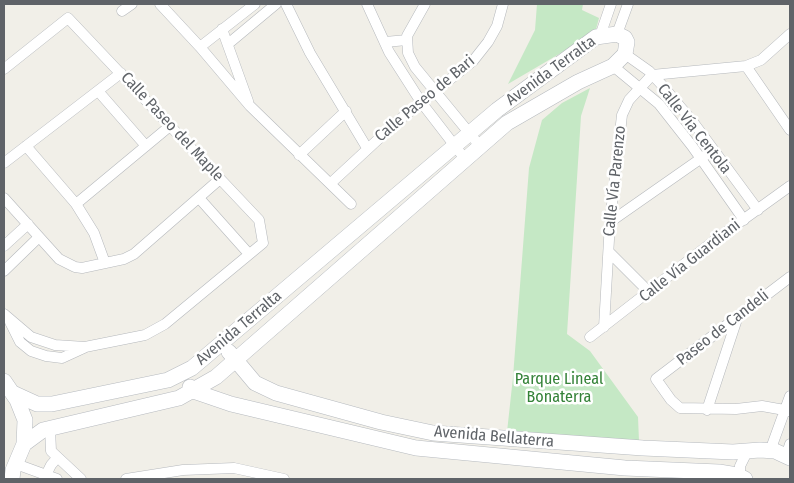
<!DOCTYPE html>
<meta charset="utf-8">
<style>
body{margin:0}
#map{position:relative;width:794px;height:483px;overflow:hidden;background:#f1efe8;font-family:"Fira Sans Condensed",sans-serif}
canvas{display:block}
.frame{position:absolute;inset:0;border:5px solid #5f6368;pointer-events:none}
</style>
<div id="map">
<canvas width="794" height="483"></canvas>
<div class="frame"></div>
</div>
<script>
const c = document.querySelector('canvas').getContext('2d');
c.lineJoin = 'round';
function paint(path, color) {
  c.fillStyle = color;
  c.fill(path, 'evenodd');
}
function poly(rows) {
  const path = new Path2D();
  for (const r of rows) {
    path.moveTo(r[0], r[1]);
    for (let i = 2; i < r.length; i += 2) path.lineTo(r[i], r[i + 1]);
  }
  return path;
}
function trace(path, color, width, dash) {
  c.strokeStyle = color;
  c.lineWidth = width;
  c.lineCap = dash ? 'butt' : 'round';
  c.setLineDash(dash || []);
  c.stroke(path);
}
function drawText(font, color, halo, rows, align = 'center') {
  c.font = font + ' "Fira Sans Condensed",sans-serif';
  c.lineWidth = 5;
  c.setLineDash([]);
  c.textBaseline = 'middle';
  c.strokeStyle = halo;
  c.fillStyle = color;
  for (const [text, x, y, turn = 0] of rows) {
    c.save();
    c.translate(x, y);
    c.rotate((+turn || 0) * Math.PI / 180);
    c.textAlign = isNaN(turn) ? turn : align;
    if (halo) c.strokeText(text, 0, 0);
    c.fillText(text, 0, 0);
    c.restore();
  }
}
paint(poly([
 [537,4,583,4,582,10,599,18,595,33,508,84,535,30],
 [590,88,581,116,567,334,590,351,638,417,639,441,507,432,513,377,529,168,542,120,562,103]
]), '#c5e8c5');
const street = poly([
 [160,4,200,47,250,106,351,204],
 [286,4,310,53,367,148],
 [367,4,389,52,421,102,465,159],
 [425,4,407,36,408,53,415,67,480,146],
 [122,11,132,4],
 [222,29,248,101],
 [617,34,628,4],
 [600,36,611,4],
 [385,42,407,40],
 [228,44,276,4],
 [200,47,255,4],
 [625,54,649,71,662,85,693,122,758,210],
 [613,66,659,104,692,146,744,220],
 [746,66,790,130],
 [4,69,68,18,259,220,263,243,165,324,145,335,85,347,55,345,31,337,4,314],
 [98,91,146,146],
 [26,146,76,204,94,233,105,263],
 [299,155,346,111],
 [4,163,121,73],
 [331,183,398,121,473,61,488,42,497,26,503,4],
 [4,198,59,259,75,267,82,268,124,259,134,254,220,179],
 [199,198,249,254],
 [76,204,170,126],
 [610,222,713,150],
 [4,246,28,224],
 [609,252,649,292],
 [4,271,39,237],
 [790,277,656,379,671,400,680,408,736,409,762,406,790,411],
 [10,322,20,342,31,351,46,356,62,358,86,347],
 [604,327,610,222,622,115,629,100,652,75,746,66,761,60,790,34],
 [590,337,715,240,790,186],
 [707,410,738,316],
 [50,428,51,451,81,479],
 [770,451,790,396],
 [786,456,790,444],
 [16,464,57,479],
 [46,475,51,465,57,458],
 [740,476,740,466,747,452],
 [126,479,183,470,234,468,284,479]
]);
const secondary = poly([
 [229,352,255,383,276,393,381,422,433,433,643,448,733,452,760,450,775,451,790,458],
 [4,381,17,400,25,420,24,444,13,470,12,479],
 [190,387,193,391,231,404,416,448,625,468,719,472,737,475,745,479],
 [13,393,37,404,52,404,168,380,192,368,497,110,596,37,617,34,625,38,627,42,625,54,613,66,578,82,507,123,216,377,179,398,43,430,24,444]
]);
trace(street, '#b5b8bc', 11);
trace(secondary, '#b6babf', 16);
trace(street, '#fff', 10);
trace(secondary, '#fff', 15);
drawText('16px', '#5f6368', '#fff', [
 ["Avenida Terralta",551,71,-36],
 ["Calle Paseo de Bari",425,99,-40],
 ["Calle Paseo del Maple",172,127,47],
 ["Calle Vía Centola",694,129,52],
 ["Calle Vía Parenzo",615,181,-84],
 ["Calle Vía Guardiani",690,261,-38],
 ["Avenida Terralta",239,328,-40],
 ["Paseo de Candeli",723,328,-38],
 ["Avenida Bellaterra",494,437,5]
]);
drawText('16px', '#348238', '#fff', [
 ["Parque Lineal",559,380],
 ["Bonaterra",559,398]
]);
</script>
